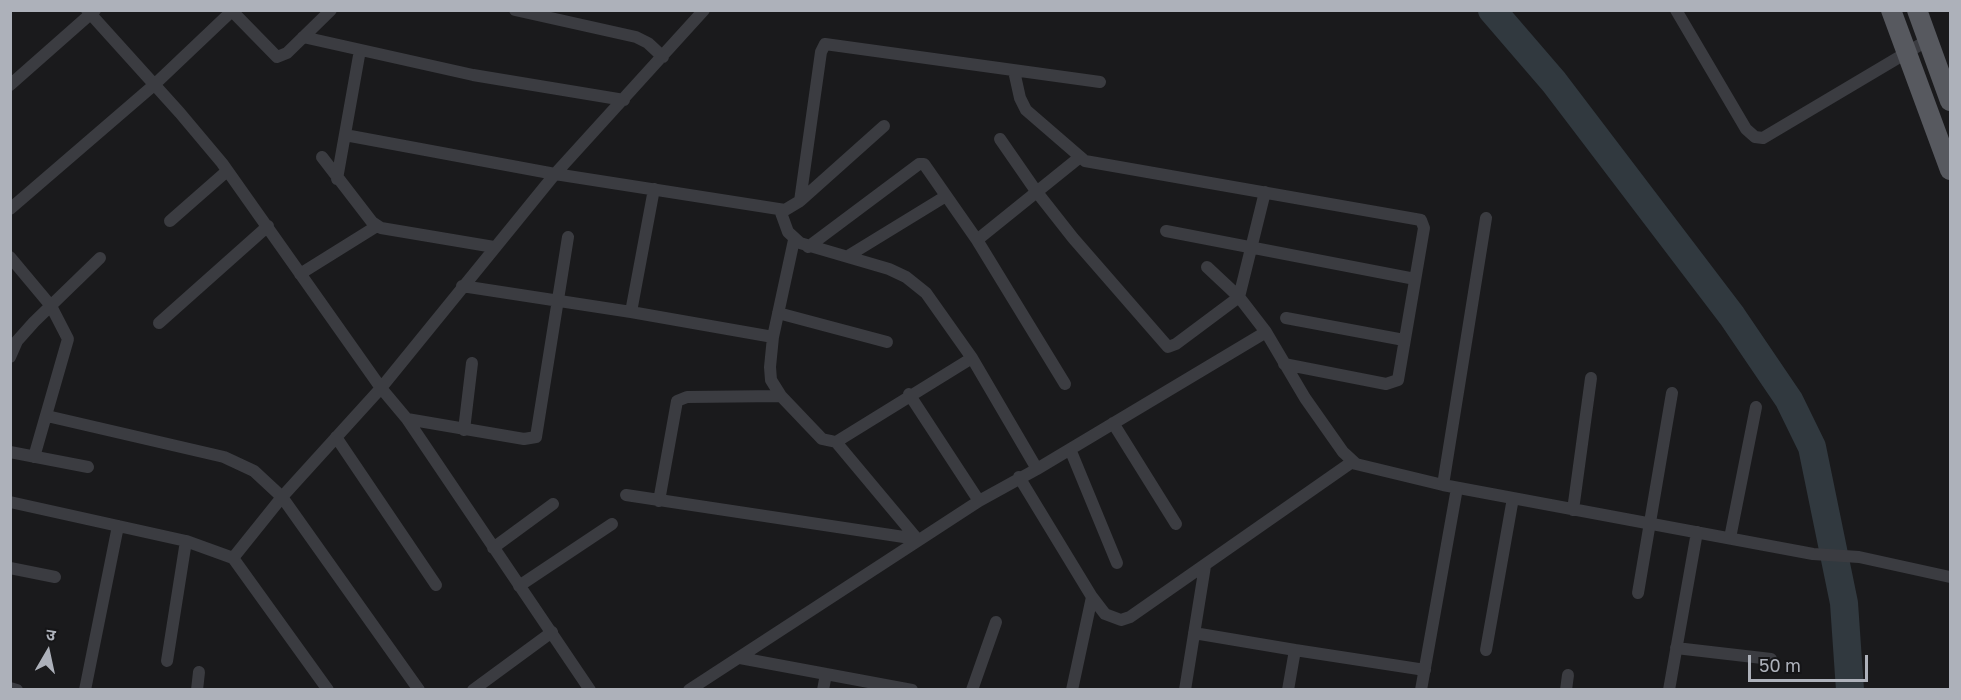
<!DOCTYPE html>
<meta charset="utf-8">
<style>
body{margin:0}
#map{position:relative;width:1961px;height:700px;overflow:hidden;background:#1a1a1c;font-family:"Golos Text","Noto Sans Devanagari",sans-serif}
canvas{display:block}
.frame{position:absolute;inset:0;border:12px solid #adb1ba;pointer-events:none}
.north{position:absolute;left:18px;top:622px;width:60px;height:60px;-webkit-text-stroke:4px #151517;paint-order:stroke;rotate:9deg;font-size:16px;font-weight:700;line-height:24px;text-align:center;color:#adb1ba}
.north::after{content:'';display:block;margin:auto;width:21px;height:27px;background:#adb1ba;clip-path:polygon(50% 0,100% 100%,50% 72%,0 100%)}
.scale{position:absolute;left:1748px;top:655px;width:120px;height:27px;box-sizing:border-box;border:3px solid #adb1ba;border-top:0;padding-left:8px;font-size:18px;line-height:21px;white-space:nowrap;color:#adb1ba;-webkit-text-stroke:4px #151517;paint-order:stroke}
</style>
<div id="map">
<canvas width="1961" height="700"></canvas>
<div class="frame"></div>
<div class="north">उ</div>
<div class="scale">50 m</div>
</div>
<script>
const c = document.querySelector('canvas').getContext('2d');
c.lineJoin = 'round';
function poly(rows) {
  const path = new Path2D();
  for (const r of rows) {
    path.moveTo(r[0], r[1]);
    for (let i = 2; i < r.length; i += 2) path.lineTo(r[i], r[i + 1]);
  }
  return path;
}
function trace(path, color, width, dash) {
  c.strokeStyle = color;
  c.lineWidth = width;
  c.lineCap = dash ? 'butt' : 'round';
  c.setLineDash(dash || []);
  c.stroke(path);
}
trace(poly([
 [1492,10,1554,82,1732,316,1789,400,1812,447,1844,603,1850,690]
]), '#31393f', 28);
trace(poly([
 [87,10,180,113,222,163,381,388,407,419,590,690],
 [515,10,636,37,648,43,663,57],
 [1676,10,1746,129,1755,137,1763,138,1928,40],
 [232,11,277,57,287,53,331,10],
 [303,37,473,75,624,100],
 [1014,71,1020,98,1026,110,1085,161,1421,220,1424,228,1398,380,1386,384,1284,364],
 [10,85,95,10],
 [345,135,555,174,785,210,800,201,884,126],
 [1000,139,1036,191,1073,238,1168,347,1176,344,1239,297,1265,192],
 [322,157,372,222,381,228,494,247],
 [337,179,360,50],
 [800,201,821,52,825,44,1100,82],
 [10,209,154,85,233,10],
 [780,210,788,232,800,243,889,269,906,277,926,293,972,358,1037,469],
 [170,221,227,171],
 [1166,231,1415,279],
 [794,240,773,337,770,367,771,380,781,396,822,439,836,442,972,358],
 [977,240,1080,157],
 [808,247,919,164,924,164,977,240,1065,384],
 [848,256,946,196],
 [10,257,51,306,68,339,34,457],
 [1207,267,1239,297,1266,332,1305,398,1343,452,1356,464,1443,485,1813,554,1859,557,1950,577],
 [300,274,377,226],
 [462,286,631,312,773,337],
 [631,312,654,189],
 [778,313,887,342],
 [1286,318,1404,340],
 [159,323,268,226],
 [10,357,17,341,34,322,100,258],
 [909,394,979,501],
 [47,416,224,457,254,471,282,497,419,690],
 [407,419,524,439,536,437,568,237],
 [1113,423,1176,524],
 [464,430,472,363],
 [336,437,436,585],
 [836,442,918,540],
 [1070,449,1117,563],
 [10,452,88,467],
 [1019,477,1092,597,1105,614,1121,620,1130,617,1352,462],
 [1443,485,1486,218],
 [626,495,917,539],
 [659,501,677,401,687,397,781,396],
 [10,502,186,541,233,558,328,690],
 [1573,510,1591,378],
 [1730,538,1756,407],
 [493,548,553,504],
 [233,558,282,497,381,388,555,174,704,10],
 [10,568,55,577],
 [519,586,612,524],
 [1638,593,1672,393],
 [1194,633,1295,650,1288,690],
 [1676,648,1771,659],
 [1295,650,1425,670],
 [1486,650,1513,498],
 [740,658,912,690],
 [167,661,186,541],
 [10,688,17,690],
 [85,690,118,526],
 [197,690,199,672],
 [473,690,552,632],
 [689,690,979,501,1037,469,1266,332],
 [823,690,826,674],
 [972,690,996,622],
 [1072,690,1092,597],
 [1185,690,1205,566],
 [1421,690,1457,488],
 [1566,690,1568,675],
 [1669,690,1697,532]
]), '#3b3c41', 12);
trace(poly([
 [1891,10,1950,170],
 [1917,10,1950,101]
]), '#57595f', 20);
</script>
